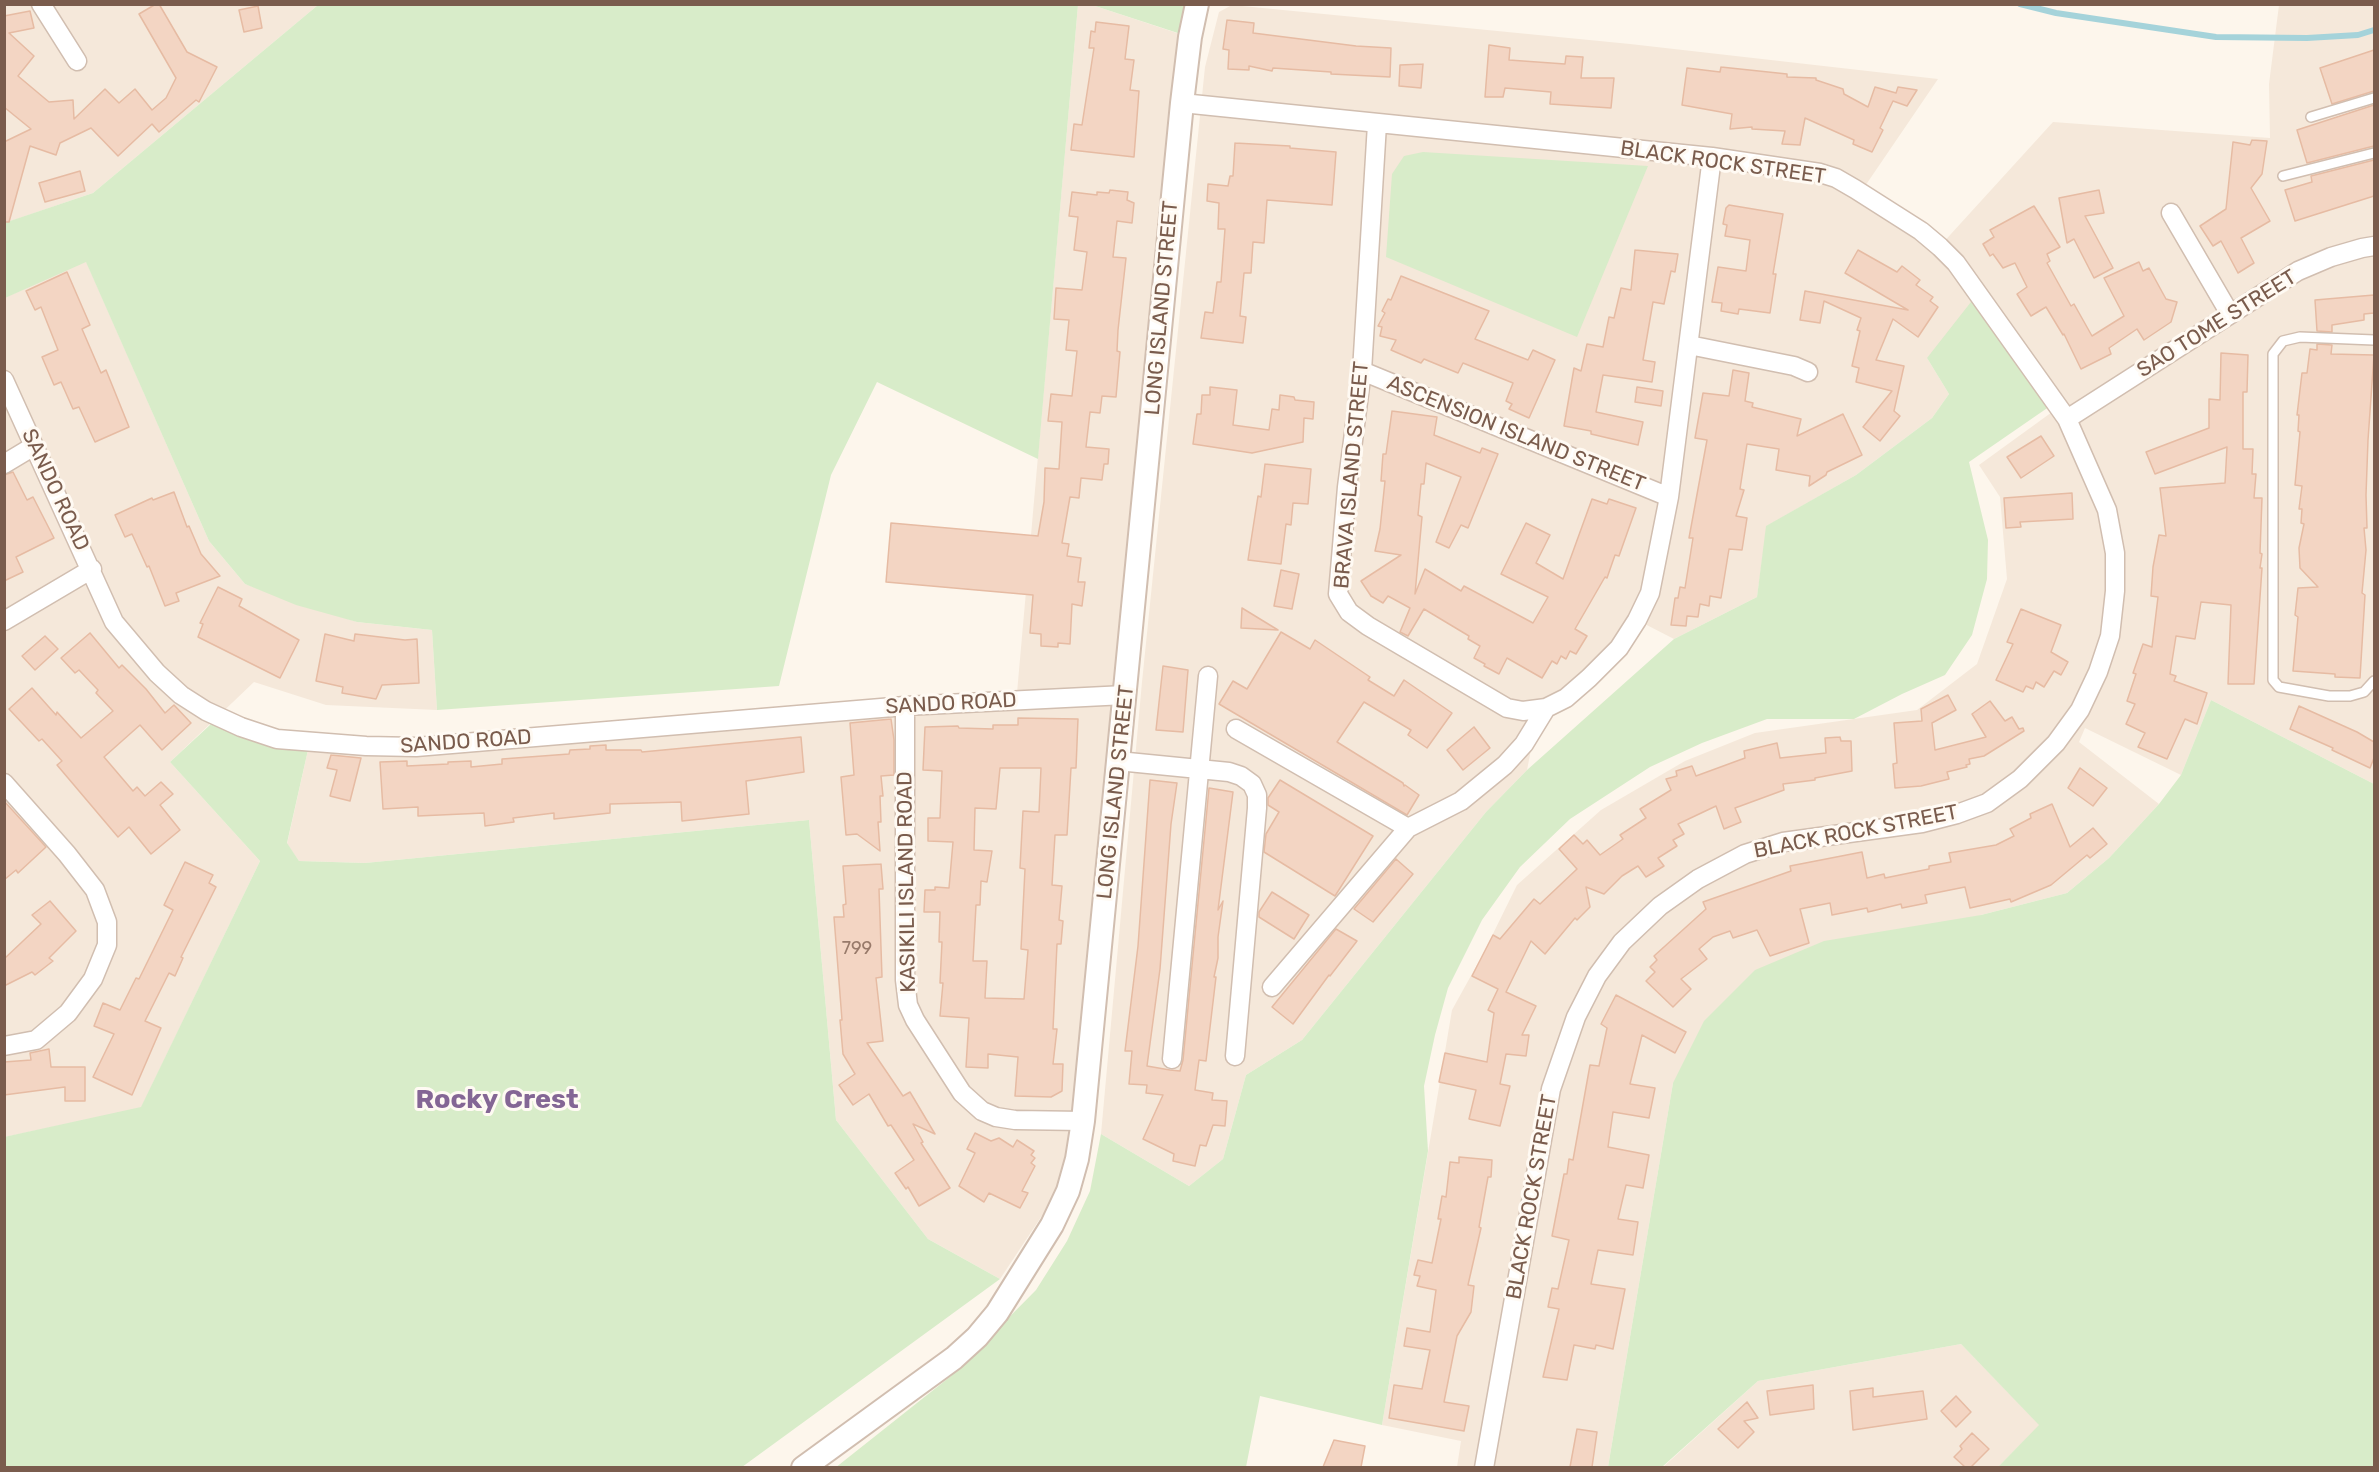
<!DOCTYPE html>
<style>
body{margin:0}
#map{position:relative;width:2379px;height:1472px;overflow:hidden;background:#fdf6ec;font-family:Rubik,sans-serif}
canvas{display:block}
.frame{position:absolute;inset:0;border:6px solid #7a5c4d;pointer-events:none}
</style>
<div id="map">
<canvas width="2379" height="1472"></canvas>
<div class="frame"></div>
</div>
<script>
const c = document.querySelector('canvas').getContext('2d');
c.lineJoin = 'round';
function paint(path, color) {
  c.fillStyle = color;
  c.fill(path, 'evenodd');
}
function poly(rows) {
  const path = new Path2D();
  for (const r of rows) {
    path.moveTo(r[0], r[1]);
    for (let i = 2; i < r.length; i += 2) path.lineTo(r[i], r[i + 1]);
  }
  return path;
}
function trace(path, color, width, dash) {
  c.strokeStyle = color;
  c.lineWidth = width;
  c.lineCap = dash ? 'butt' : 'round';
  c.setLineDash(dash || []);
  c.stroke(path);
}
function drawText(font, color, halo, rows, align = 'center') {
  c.font = font + ' Rubik,sans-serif';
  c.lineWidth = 6;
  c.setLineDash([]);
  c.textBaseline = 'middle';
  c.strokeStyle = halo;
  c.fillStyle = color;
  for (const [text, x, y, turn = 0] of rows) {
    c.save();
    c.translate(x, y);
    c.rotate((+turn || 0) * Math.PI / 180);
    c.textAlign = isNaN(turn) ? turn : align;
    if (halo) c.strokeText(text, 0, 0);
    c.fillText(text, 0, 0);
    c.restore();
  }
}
paint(poly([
 [4,5,318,5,93,193,5,223],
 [1078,5,1092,5,1183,35,1077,1121,1059,1190,1000,1279,928,1239,836,1120,809,820,365,863,299,861,287,844,310,741,437,747,1016,704],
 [1232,5,1630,44,1938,79,1861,192,1940,246,2053,122,2270,138,2269,84,2279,5,2374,5,2374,784,2211,700,2181,775,2085,728,2079,742,2159,804,2109,858,2067,893,1981,915,1673,1083,1608,1467,1457,1467,1461,1441,1382,1425,1452,1010,1483,954,1517,885,1601,810,1685,761,1755,733,1917,710,1977,664,2007,579,2000,497,1979,465,2059,407,1927,358,1949,394,1932,418,1856,475,1767,526,1757,597,1674,639,1637,620,1619,648,1539,709,1527,770,1486,812,1302,1040,1246,1075,1223,1159,1189,1186,1101,1134,1142,682,1205,67,1219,12],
 [86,261,209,541,245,584,357,622,432,630,437,710,326,705,254,682,170,762,260,861,141,1108,5,1137,4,298],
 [1961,1344,2040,1425,1998,1467,1662,1468,1758,1381]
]), '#f5e8da');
paint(poly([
 [318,5,1078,5,1038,459,877,382,831,475,779,686,437,710,432,630,357,622,296,605,245,584,209,541,86,262,5,298,4,223,93,193],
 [1092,5,1199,5,1190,37],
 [1423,152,1648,166,1577,337,1386,257,1392,174,1404,156],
 [1978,293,2056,402,1969,462,1988,540,1987,579,1972,635,1945,675,1902,694,1854,719,1767,719,1702,743,1650,767,1570,819,1520,867,1482,920,1448,988,1435,1035,1424,1086,1428,1151,1382,1425,1260,1396,1246,1467,835,1468,951,1376,1036,1290,1067,1241,1090,1191,1101,1134,1189,1186,1223,1159,1246,1075,1302,1040,1486,812,1527,770,1674,639,1757,597,1766,526,1856,475,1932,418,1949,394,1927,358],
 [2211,700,2374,784,2374,1467,1998,1467,2039,1425,1961,1344,1758,1381,1662,1467,1608,1467,1673,1083,1704,1021,1755,970,1824,941,1981,915,2067,893,2109,858,2159,804,2181,775],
 [224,712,310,741,287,843,299,861,365,863,809,820,836,1120,928,1239,1000,1279,742,1467,5,1467,4,1137,141,1107,260,861,170,762]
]), '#d8ecc9');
trace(poly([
 [2020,4,2056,13,2216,37,2307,38,2358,35,2374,30]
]), '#a5d3da', 6);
const building = poly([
 [156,4,159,4,187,52,217,67,199,102,196,100,159,132,152,124,118,156,91,128,60,143,56,155,30,146,9,222,4,222,4,142,31,129,4,107,4,16,30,11,34,28,9,33,34,56,18,76,49,102,73,100,74,119,105,89,119,103,135,89,152,110,166,98,176,78,139,14,156,4],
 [258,6,262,28,244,32,239,10,258,6],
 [1227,20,1254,23,1253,33,1356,46,1391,48,1390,77,1331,74,1331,72,1273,68,1272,71,1249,66,1249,70,1228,69,1229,50,1223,49,1227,20],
 [1096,22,1129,26,1125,59,1134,60,1130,90,1139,91,1134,157,1071,150,1074,124,1082,125,1094,48,1089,48,1091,31,1095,32,1096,22],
 [1489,45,1510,48,1509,60,1565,64,1566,56,1583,57,1581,78,1614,78,1611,108,1550,104,1551,92,1505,88,1503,97,1485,97,1489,45],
 [2374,50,2374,91,2332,104,2320,68,2374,50],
 [1423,64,1421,88,1399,86,1400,65,1423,64],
 [1721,67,1787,74,1787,77,1816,78,1816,80,1843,89,1844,94,1868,107,1875,87,1896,93,1898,87,1917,90,1907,106,1893,101,1880,128,1883,130,1872,152,1853,144,1854,140,1805,118,1800,145,1782,144,1785,131,1752,129,1752,127,1730,129,1732,114,1682,105,1687,68,1720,72,1721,67],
 [2374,105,2374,146,2307,163,2297,130,2374,105],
 [2252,140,2267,141,2262,174,2251,188,2270,221,2241,238,2254,263,2238,273,2221,241,2213,246,2200,226,2226,209,2233,142,2250,145,2252,140],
 [1235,143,1290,146,1290,148,1336,152,1332,205,1267,200,1264,243,1253,242,1251,273,1244,273,1240,316,1246,317,1243,343,1201,338,1205,312,1213,313,1217,282,1221,282,1225,229,1218,229,1219,203,1207,201,1208,184,1228,186,1230,176,1233,176,1235,143],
 [2374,160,2374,196,2295,221,2285,190,2312,182,2311,176,2374,160],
 [80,171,85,191,45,202,39,183,80,171],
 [1110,190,1128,192,1127,200,1134,203,1132,223,1117,221,1113,257,1126,258,1118,330,1117,351,1120,352,1116,397,1102,396,1100,413,1090,412,1086,447,1109,449,1108,464,1104,464,1102,480,1081,478,1079,498,1070,497,1062,543,1069,544,1067,556,1081,558,1078,582,1085,582,1082,606,1072,604,1070,644,1058,643,1058,647,1041,646,1041,634,1030,633,1033,595,886,582,891,523,1038,536,1044,502,1045,468,1059,469,1062,422,1048,421,1051,394,1072,396,1077,351,1066,350,1069,320,1054,319,1056,288,1082,290,1087,252,1074,250,1078,217,1069,216,1072,192,1097,195,1097,192,1109,193,1110,190],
 [2099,190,2104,213,2085,216,2113,268,2094,278,2074,239,2067,243,2059,198,2099,190],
 [1729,205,1783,214,1773,274,1776,274,1770,313,1739,309,1738,314,1721,311,1722,303,1712,302,1718,267,1746,271,1750,240,1725,236,1727,225,1723,224,1726,208,1729,205],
 [2034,206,2060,247,2047,254,2050,261,2047,263,2071,306,2074,304,2092,336,2124,316,2104,278,2139,262,2143,271,2149,268,2166,299,2177,302,2171,322,2144,340,2137,329,2109,348,2111,354,2081,369,2064,334,2063,335,2046,307,2031,316,2017,294,2027,287,2015,263,2003,268,1993,254,1990,256,1983,244,1994,237,1990,230,2034,206],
 [1635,250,1678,254,1675,272,1671,271,1664,304,1653,302,1643,360,1655,362,1652,382,1603,375,1596,412,1643,422,1638,445,1591,434,1591,431,1564,426,1574,368,1581,371,1587,344,1603,347,1609,317,1614,318,1621,288,1631,290,1635,250],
 [1858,250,1897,272,1902,266,1920,280,1916,285,1933,297,1930,301,1938,307,1918,337,1893,319,1876,360,1904,366,1894,411,1900,416,1880,441,1863,427,1892,391,1856,382,1859,368,1852,366,1860,331,1857,330,1861,318,1824,301,1820,323,1800,320,1805,291,1908,310,1845,273,1858,250],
 [67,272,90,325,82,329,101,373,106,370,129,427,95,442,79,407,73,409,61,382,54,385,42,357,58,350,41,307,35,310,26,291,67,272],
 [1401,276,1489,311,1475,339,1528,360,1533,350,1555,360,1529,418,1509,409,1512,404,1506,401,1513,383,1463,363,1458,373,1424,359,1421,363,1391,350,1396,340,1380,336,1382,327,1378,326,1385,313,1382,311,1388,299,1391,300,1401,276],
 [2374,295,2374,313,2364,314,2364,320,2332,325,2332,332,2317,331,2315,300,2374,295],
 [2317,344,2332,345,2331,354,2374,355,2368,440,2366,495,2367,528,2364,528,2366,550,2362,593,2365,595,2360,678,2335,677,2335,674,2293,671,2298,617,2295,615,2298,588,2318,587,2300,568,2299,548,2304,524,2301,523,2302,509,2299,509,2302,486,2295,485,2300,432,2298,431,2299,415,2297,415,2302,373,2307,373,2310,349,2317,350,2317,344],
 [2221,353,2248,355,2247,392,2243,392,2243,449,2253,449,2252,474,2256,474,2254,498,2262,498,2260,553,2262,554,2260,568,2262,568,2254,684,2228,684,2231,605,2201,602,2195,639,2176,636,2170,674,2176,676,2174,681,2207,693,2197,724,2185,719,2167,759,2138,747,2145,733,2126,724,2135,704,2127,701,2136,674,2133,673,2143,644,2152,647,2158,597,2151,596,2153,567,2159,535,2166,536,2160,488,2225,483,2227,447,2155,474,2146,452,2209,428,2209,399,2220,400,2221,353],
 [1733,370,1749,373,1745,401,1753,403,1752,407,1801,419,1797,436,1843,414,1862,455,1827,472,1826,475,1809,486,1810,476,1776,470,1779,449,1747,444,1740,489,1744,490,1736,516,1747,518,1742,550,1729,549,1721,598,1710,596,1709,606,1700,604,1698,617,1687,616,1686,626,1671,625,1675,598,1678,598,1680,587,1685,588,1693,538,1689,538,1707,440,1695,438,1703,393,1729,396,1733,370],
 [1210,387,1237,390,1233,425,1269,430,1272,409,1279,410,1280,395,1294,397,1295,400,1314,402,1313,419,1304,418,1303,442,1252,453,1193,444,1197,414,1201,414,1202,395,1210,395,1210,387],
 [1637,387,1663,391,1661,406,1635,402,1637,387],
 [1392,411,1437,417,1434,435,1480,453,1482,448,1498,454,1468,528,1461,525,1449,548,1436,542,1461,477,1426,463,1424,484,1421,484,1418,515,1422,517,1415,594,1425,569,1461,591,1464,586,1533,623,1548,597,1501,574,1526,523,1550,535,1536,563,1563,579,1592,499,1607,504,1609,499,1636,508,1619,556,1615,555,1607,578,1605,577,1575,629,1587,636,1576,654,1570,651,1566,659,1561,656,1557,664,1552,661,1542,678,1507,658,1499,674,1484,666,1485,664,1474,658,1480,646,1468,639,1469,636,1424,609,1408,636,1400,632,1410,608,1388,596,1383,603,1371,596,1361,581,1401,555,1375,551,1380,529,1385,481,1381,481,1383,454,1386,454,1392,411],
 [2041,436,2054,456,2021,478,2007,457,2041,436],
 [1265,464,1311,469,1308,504,1293,503,1291,525,1286,524,1281,564,1248,560,1258,496,1261,497,1265,464],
 [13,472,27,500,33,497,54,538,16,557,23,572,4,581,4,475,13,472],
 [174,492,187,527,189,526,201,554,220,576,176,593,179,601,165,606,149,566,147,567,132,534,125,537,115,515,152,498,153,500,174,492],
 [2072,493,2073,519,2020,522,2021,527,2006,528,2004,498,2072,493],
 [1281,570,1299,574,1292,609,1274,606,1281,570],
 [218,587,242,599,239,606,299,640,280,678,198,637,203,624,200,623,218,587],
 [1242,608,1278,630,1241,628,1242,608],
 [2021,609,2061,625,2051,652,2068,662,2061,675,2054,671,2044,687,2036,682,2033,689,2026,686,2023,692,1996,680,2013,644,2007,642,2021,609],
 [1281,632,1310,649,1315,640,1370,677,1368,680,1394,696,1404,680,1452,713,1427,748,1408,735,1411,730,1364,702,1337,742,1403,783,1404,786,1405,785,1419,795,1407,815,1219,704,1233,681,1247,689,1281,632],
 [90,633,119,668,122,665,146,689,165,713,174,705,191,723,162,750,140,725,104,757,133,791,137,787,145,796,161,782,173,794,160,805,180,830,151,854,129,827,118,837,57,765,62,761,42,739,39,741,9,709,32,688,56,715,57,712,81,738,113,711,96,693,98,690,79,670,75,673,61,658,90,633],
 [325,634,354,641,355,634,405,640,417,639,419,683,382,685,376,699,342,693,343,687,316,681,325,634],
 [45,636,58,649,35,670,22,656,45,636],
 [1163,666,1188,670,1183,732,1156,730,1163,666],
 [1948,695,1956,710,1932,723,1935,750,1986,737,1972,714,1990,701,2005,721,2012,717,2019,729,2023,728,2024,731,1984,756,1969,759,1970,764,1966,765,1967,767,1947,772,1949,779,1921,786,1895,788,1893,764,1897,763,1894,723,1922,721,1921,709,1948,695],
 [2299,706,2357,732,2374,742,2374,758,2370,768,2332,750,2333,748,2290,729,2299,706],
 [1018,718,1078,719,1076,768,1071,768,1067,835,1055,835,1052,885,1062,886,1059,920,1063,921,1061,944,1057,944,1053,1029,1057,1029,1053,1064,1063,1064,1062,1091,1051,1097,1015,1096,1018,1057,988,1054,988,1068,966,1067,969,1018,940,1016,943,983,940,983,942,942,939,942,940,912,924,912,925,890,935,890,935,887,949,888,953,842,928,841,928,818,940,818,942,771,923,770,925,727,958,726,959,728,993,729,993,725,1018,725,1018,718],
 [1000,768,1041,768,1039,812,1023,811,1020,868,1025,869,1021,949,1028,950,1024,999,985,998,987,961,973,961,976,905,980,905,981,881,987,882,992,851,974,850,975,808,996,809,1000,768],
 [891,719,894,740,894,775,881,776,883,796,880,796,881,822,878,822,880,851,857,834,846,835,841,777,854,775,850,723,891,719],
 [1474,727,1490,748,1463,770,1447,750,1474,727],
 [801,737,804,772,746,781,749,814,682,821,681,802,610,804,610,813,554,819,554,813,513,818,514,822,485,826,484,813,418,816,418,807,383,809,380,762,407,761,407,766,448,764,448,762,471,761,471,767,502,764,502,759,569,754,570,750,590,749,590,746,606,745,606,750,641,750,642,752,801,737],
 [1840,737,1841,741,1851,741,1852,771,1815,778,1815,780,1783,784,1784,790,1735,808,1741,822,1724,829,1716,806,1678,824,1684,834,1673,840,1677,846,1658,858,1664,866,1646,877,1638,866,1622,876,1604,894,1586,887,1590,907,1577,920,1575,918,1545,954,1531,941,1506,992,1536,1006,1522,1035,1529,1035,1526,1056,1506,1054,1500,1084,1510,1086,1500,1126,1469,1119,1476,1090,1439,1082,1445,1053,1487,1062,1494,1013,1488,1010,1498,989,1472,976,1493,935,1500,939,1534,899,1540,904,1577,869,1559,849,1574,835,1583,844,1587,840,1600,855,1623,839,1620,835,1646,818,1640,809,1671,790,1666,779,1677,776,1676,771,1692,766,1696,776,1745,758,1744,751,1777,743,1780,758,1826,753,1825,738,1840,737],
 [331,755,361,758,350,801,330,796,337,770,327,768,331,755],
 [2080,768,2107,788,2093,806,2068,788,2080,768],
 [1150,780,1177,783,1171,824,1160,969,1147,1066,1170,1070,1180,1071,1183,1060,1209,788,1233,792,1218,910,1223,901,1218,937,1218,958,1214,977,1216,977,1206,1061,1199,1060,1195,1090,1213,1093,1212,1100,1227,1101,1225,1126,1213,1125,1206,1146,1200,1145,1195,1166,1173,1161,1174,1154,1143,1139,1163,1095,1146,1093,1147,1085,1129,1084,1132,1051,1125,1051,1138,946,1150,780],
 [1280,780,1373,836,1335,896,1264,852,1266,834,1279,812,1268,805,1268,798,1280,780],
 [4,801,46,847,18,873,16,870,4,880,4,801],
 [2052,804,2070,847,2093,828,2107,844,2090,858,2087,855,2051,885,2011,902,2010,899,1970,908,1965,887,1925,895,1927,903,1902,908,1901,904,1868,912,1867,908,1832,915,1830,903,1800,909,1809,943,1770,956,1757,930,1733,938,1730,931,1713,937,1699,949,1707,959,1681,979,1691,989,1673,1007,1646,981,1655,972,1650,967,1657,960,1654,956,1706,909,1703,902,1791,871,1790,866,1862,852,1867,878,1884,874,1885,878,1929,869,1929,866,1951,862,1949,853,1996,845,2014,836,2010,829,2031,818,2030,814,2052,804],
 [1396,859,1413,874,1373,922,1354,909,1396,859],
 [185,862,213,875,209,883,216,887,181,957,183,958,175,976,169,973,145,1021,161,1028,132,1095,93,1077,114,1034,94,1026,103,1003,120,1010,136,978,139,979,173,910,164,905,185,862],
 [881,864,883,889,879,889,882,977,876,978,883,1041,867,1043,903,1096,910,1092,935,1134,913,1124,923,1142,921,1143,950,1188,919,1206,908,1187,906,1189,895,1173,914,1160,891,1125,888,1126,869,1094,853,1105,839,1085,855,1074,843,1054,840,1020,842,1020,834,917,844,917,843,905,846,904,843,866,881,864],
 [1272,892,1309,915,1294,939,1259,917,1259,912,1272,892],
 [50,901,76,931,49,958,53,961,35,975,32,972,4,986,4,959,41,924,32,915,50,901],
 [1336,929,1357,941,1330,976,1329,975,1293,1024,1272,1007,1336,929],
 [1616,995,1686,1032,1675,1053,1642,1035,1630,1084,1655,1088,1649,1118,1613,1112,1608,1147,1649,1155,1643,1188,1626,1185,1618,1219,1638,1222,1633,1255,1598,1250,1591,1284,1625,1289,1613,1349,1596,1345,1595,1349,1574,1345,1567,1380,1543,1377,1559,1309,1548,1307,1552,1288,1558,1289,1569,1240,1552,1236,1564,1174,1567,1174,1569,1159,1573,1160,1590,1065,1599,1066,1607,1028,1601,1024,1616,995],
 [49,1049,51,1067,85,1067,85,1101,65,1101,65,1087,4,1095,4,1062,31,1060,30,1053,49,1049],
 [975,1133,991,1141,999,1138,1013,1147,1017,1140,1034,1151,1031,1155,1035,1158,1031,1163,1035,1166,1022,1191,1028,1193,1020,1208,989,1193,984,1202,959,1186,975,1153,967,1149,975,1133],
 [1459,1157,1492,1160,1491,1177,1488,1177,1479,1227,1481,1228,1468,1285,1474,1286,1471,1312,1457,1336,1444,1402,1469,1406,1464,1431,1389,1418,1394,1385,1422,1389,1430,1350,1404,1346,1407,1328,1430,1332,1436,1290,1417,1286,1420,1276,1414,1275,1418,1260,1432,1263,1441,1219,1438,1219,1442,1196,1446,1197,1450,1162,1459,1163,1459,1157],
 [1813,1385,1814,1409,1770,1415,1767,1391,1813,1385],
 [1873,1388,1873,1397,1923,1391,1927,1419,1853,1430,1850,1391,1873,1388],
 [1956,1396,1971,1412,1956,1427,1941,1411,1956,1396],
 [1747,1402,1758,1418,1744,1421,1754,1432,1738,1448,1718,1429,1747,1402],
 [1577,1429,1597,1432,1592,1467,1570,1467,1577,1429],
 [1972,1433,1989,1449,1971,1467,1965,1467,1954,1457,1962,1449,1960,1446,1972,1433],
 [1334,1440,1365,1446,1361,1467,1323,1467,1334,1440]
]);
paint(building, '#f3d5c3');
trace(building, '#e6bba3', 1.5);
const service = poly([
 [2311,117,2374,98],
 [2283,176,2374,153],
 [2374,340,2300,337,2283,341,2273,354,2273,680,2279,687,2329,696,2350,696,2364,692,2374,681]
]);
const minor = poly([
 [41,4,77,61],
 [1182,103,1712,157,1820,173,1836,178,1855,189,1921,231,1940,247,1956,263,2067,419,2107,510,2115,553,2115,591,2110,636,2098,672,2080,710,2056,743,2020,779,1987,803,1957,814,1922,823,1783,842,1745,854,1698,879,1660,906,1622,942,1597,976,1576,1017,1551,1089,1484,1468],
 [1377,124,1362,371,1347,487,1338,594,1349,612,1368,626,1507,708,1523,711,1546,708,1566,698,1589,678,1619,648,1637,620,1650,593,1669,497,1712,157],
 [2171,213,2230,314],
 [1689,345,1794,366,1808,372],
 [1362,371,1669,497],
 [4,380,114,622,157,673,181,695,206,711,241,727,277,739,366,746,416,747,905,706,1125,695],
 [2067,419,2298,271,2331,257,2362,248,2374,246],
 [4,464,34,446],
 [4,621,92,569],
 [905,706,905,980,908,1005,915,1020,962,1093,982,1111,996,1117,1015,1120,1083,1121],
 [1236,729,1408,828],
 [1118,761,1229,772,1241,776,1252,784,1257,795,1257,808,1235,1056],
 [4,783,67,854,95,890,107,922,107,945,93,979,68,1013,36,1040,4,1046],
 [1272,987,1408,828,1461,801,1505,765,1524,744,1546,708],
 [1172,1059,1208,676]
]);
const tertiary = poly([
 [803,1468,954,1358,977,1337,997,1313,1052,1225,1068,1191,1077,1159,1083,1121,1182,103,1190,37,1197,4]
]);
trace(service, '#d1beb0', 12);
trace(minor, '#d1beb0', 21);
trace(tertiary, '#d1beb0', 26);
trace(service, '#fff', 9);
trace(minor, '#fff', 18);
trace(tertiary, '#fff', 22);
drawText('18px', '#987a6a', null, [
 ["799",857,949]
]);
drawText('21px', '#7a5c4d', '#fffaf3', [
 ["BLACK ROCK STREET",1723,163,8],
 ["LONG ISLAND STREET",1162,308,-85],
 ["SAO TOME STREET",2217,324,-32],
 ["ASCENSION ISLAND STREET",1516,434,22],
 ["BRAVA ISLAND STREET",1352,475,-85],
 ["SANDO ROAD",55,490,65],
 ["SANDO ROAD",951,704,-3],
 ["SANDO ROAD",466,742,-4],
 ["LONG ISLAND STREET",1116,792,-84],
 ["BLACK ROCK STREET",1856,832,-11],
 ["KASIKILI ISLAND ROAD",907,882,-91],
 ["BLACK ROCK STREET",1532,1197,-80]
]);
drawText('bold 27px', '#846695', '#fffaf3', [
 ["Rocky Crest",497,1100]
]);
</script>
